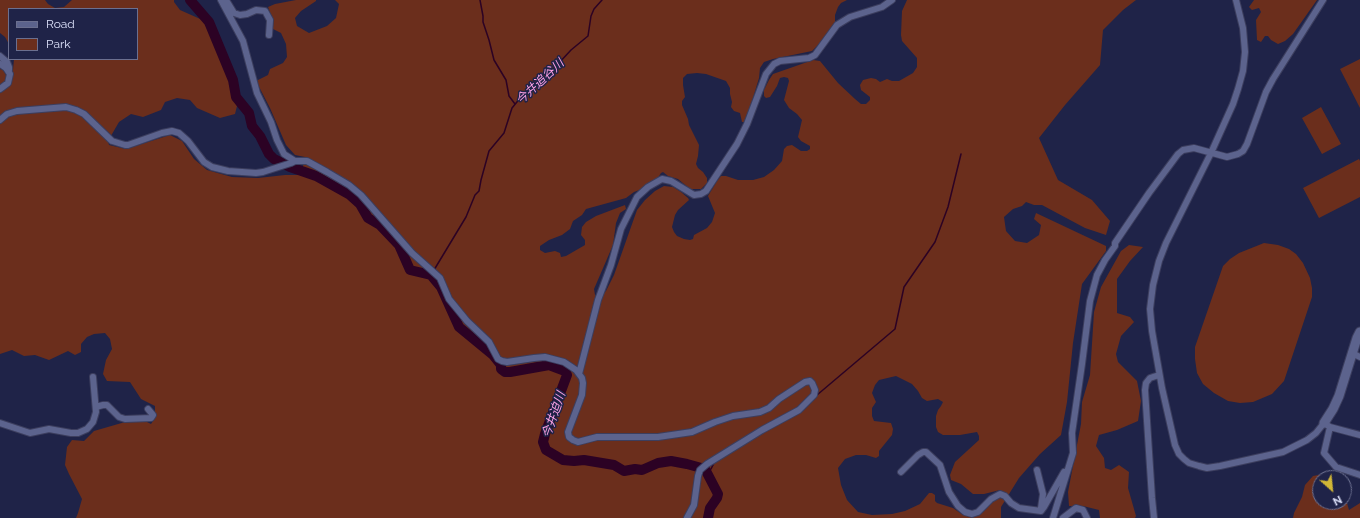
<!DOCTYPE html>
<meta charset="utf-8">
<style>
body{margin:0}
#map{position:relative;width:1360px;height:518px;overflow:hidden;background:#1f2348;font-family:Raleway,sans-serif}
canvas{display:block}
.legend{position:absolute;left:8px;top:8px;width:130px;height:52px;box-sizing:border-box;background:#1f2348;border:1px solid #6b6f8f;margin:0;padding:5px 7px;list-style:none;font-size:12px;color:#dce1fa}
.legend li{display:flex;align-items:center;gap:8px;height:20px}
.legend b{width:20px;border:1px solid #6b6f8f}
.north{position:absolute;left:1312px;top:470px;width:40px;height:40px;box-sizing:border-box;background:#1f2348;border:1px solid #6b6f8f;border-radius:50%;rotate:153deg;font-size:11px;font-weight:700;line-height:16px;text-align:center;color:#dce1fa}
.north::after{content:'';display:block;margin:auto;width:14px;height:18px;background:#d1b736;clip-path:polygon(50% 0,100% 100%,50% 72%,0 100%)}
</style>
<div id="map">
<canvas width="1360" height="518"></canvas>
<ul class="legend">
<li><b style="height:5px;background:#5c638d"></b>Road</li>
<li><b style="height:11px;background:#6b2e1c"></b>Park</li>
</ul>
<div class="north">N</div>
</div>
<script>
const c = document.querySelector('canvas').getContext('2d');
c.lineJoin = 'round';
function paint(path, color) {
  c.fillStyle = color;
  c.fill(path, 'evenodd');
}
function poly(rows) {
  const path = new Path2D();
  for (const r of rows) {
    path.moveTo(r[0], r[1]);
    for (let i = 2; i < r.length; i += 2) path.lineTo(r[i], r[i + 1]);
  }
  return path;
}
function trace(path, color, width, dash) {
  c.strokeStyle = color;
  c.lineWidth = width;
  c.lineCap = dash ? 'butt' : 'round';
  c.setLineDash(dash || []);
  c.stroke(path);
}
function drawText(font, color, halo, rows, align = 'center') {
  c.font = font + ' Raleway,"Noto Sans JP",sans-serif';
  c.lineWidth = 3;
  c.setLineDash([]);
  c.textBaseline = 'middle';
  c.strokeStyle = halo;
  c.fillStyle = color;
  for (const [text, x, y, turn = 0] of rows) {
    c.save();
    c.translate(x, y);
    c.rotate((+turn || 0) * Math.PI / 180);
    c.textAlign = isNaN(turn) ? turn : align;
    if (halo) c.strokeText(text, 0, 0);
    c.fillText(text, 0, 0);
    c.restore();
  }
}
paint(poly([
 [0,0,45,0,48,4,55,8,64,7,72,0,174,0,174,2,180,10,207,22,214,44,231,86,233,98,237,106,235,114,220,118,197,108,190,100,177,98,165,102,161,110,143,117,131,114,119,122,108,141,109,145,126,149,170,135,182,141,194,159,207,170,232,177,258,178,285,175,301,175,305,157,295,155,286,145,270,108,256,81,268,75,270,69,283,63,287,57,286,44,281,33,273,29,272,18,268,7,275,4,296,0,316,0,316,1,301,11,295,18,297,26,309,33,327,26,336,18,339,4,335,0,847,0,841,3,838,7,835,15,835,24,831,32,812,51,773,59,764,62,760,68,759,78,752,101,752,112,746,122,742,122,740,113,734,111,731,107,732,102,730,94,730,88,726,81,706,74,697,73,687,74,683,78,683,85,685,97,682,101,682,105,688,119,689,125,699,145,698,156,696,164,698,168,703,172,707,178,707,183,701,189,690,189,678,179,668,176,663,172,661,173,656,181,642,189,634,192,626,198,586,209,582,215,573,221,570,229,562,235,549,240,540,246,540,250,545,253,555,251,560,253,561,257,566,256,585,245,585,240,581,235,582,227,586,222,596,216,625,205,626,209,620,213,616,223,613,245,594,289,595,295,598,298,600,297,606,291,614,275,637,210,645,200,655,191,664,186,673,187,681,192,688,198,689,200,678,210,675,215,672,227,674,232,677,236,684,239,690,240,693,239,694,235,707,228,712,222,715,213,708,196,717,181,721,176,726,176,738,180,753,180,764,177,774,170,782,161,784,149,787,146,792,145,801,151,807,151,810,149,810,146,801,141,798,137,802,120,797,114,789,108,784,100,789,81,788,78,784,77,780,78,777,86,770,97,766,98,764,96,764,90,769,80,773,74,813,60,820,61,838,83,855,99,861,104,866,104,870,100,870,97,861,90,860,85,863,80,871,78,876,79,880,82,887,79,892,81,899,81,913,73,917,67,917,58,902,41,901,35,902,11,907,0,1136,0,1123,10,1103,30,1100,65,1065,105,1039,138,1058,180,1092,200,1110,221,1106,235,1085,228,1042,205,1034,205,1026,202,1022,206,1013,209,1004,217,1006,231,1015,241,1027,243,1039,235,1041,225,1034,219,1036,213,1106,246,1106,251,1082,284,1073,343,1067,402,1061,435,1040,454,1019,478,1001,507,1001,518,76,518,78,513,82,499,69,474,65,465,67,447,72,440,84,441,94,431,132,420,145,421,151,424,155,418,155,406,141,399,130,382,107,381,103,374,106,360,112,349,110,339,105,333,94,334,87,337,81,344,81,352,75,355,68,351,49,360,35,355,24,356,12,350,0,354,0,69,3,70,6,75,13,70,14,59,137,59,137,9,9,9,9,44,5,37,0,33],
 [896,376,912,384,918,391,922,398,927,401,938,399,943,402,941,406,938,410,936,416,936,427,938,432,943,435,960,435,977,432,979,436,979,440,955,462,950,475,951,480,961,484,973,494,984,494,1000,490,1002,492,974,512,963,515,953,508,937,503,935,501,935,495,932,493,929,493,920,504,905,511,892,514,872,515,858,512,847,500,841,485,838,468,845,459,856,455,866,455,876,458,879,456,879,451,892,435,893,429,891,423,874,421,872,416,872,408,876,402,872,393,875,385,879,380],
 [1254,0,1317,0,1293,34,1285,41,1278,44,1271,40,1268,36,1265,36,1261,42,1257,40,1256,20,1261,12,1259,8,1252,10,1249,7],
 [1360,59,1360,108,1340,69],
 [1321,107,1341,144,1322,154,1302,118],
 [1359,159,1360,161,1360,197,1319,218,1303,188],
 [1264,243,1278,245,1289,249,1296,254,1303,263,1310,278,1312,288,1312,297,1284,381,1272,394,1253,402,1240,403,1228,401,1214,393,1203,384,1197,373,1195,359,1195,347,1223,266,1230,259,1239,253],
 [1129,245,1143,247,1130,261,1117,279,1117,313,1130,317,1134,322,1121,336,1116,354,1118,362,1137,381,1141,401,1138,421,1117,430,1099,435,1096,446,1104,458,1105,468,1111,470,1119,465,1129,472,1128,488,1136,516,1135,518,1100,518,1099,510,1083,506,1069,506,1068,492,1081,424,1082,402,1090,375,1094,312,1101,287,1121,251],
 [1335,473,1341,478,1320,478,1320,502,1344,502,1344,489,1348,493,1347,503,1349,510,1360,503,1360,518,1293,518,1294,513,1302,497,1305,485,1313,476,1323,474]
]), '#6b2e1c');
trace(poly([
 [480,0,483,16,483,22,489,40,494,60,506,80,509,96,515,104],
 [434,270,466,217,475,195,479,191,481,180,489,151,504,133,512,108,526,91,541,79,545,78,571,50,588,36,591,16,594,9,602,0],
 [817,395,895,329,904,287,935,242,948,207,961,154],
 [707,472,711,469,714,463]
]), '#2c0224', 1.5);
trace(poly([
 [190,0,209,22,233,80,236,97,249,113,252,126,260,136,269,154,274,159,290,167,316,176,350,195,360,204,368,218,380,225,399,245,410,270,431,275,441,287,459,327,493,355,501,365,501,369,505,372,510,372,549,365,565,371,567,375,545,434,543,442,546,450,563,460,574,461,584,460,614,465,624,471,635,469,642,470,658,463,671,461,687,464,705,469,718,494,717,498,710,508,708,518]
]), '#2c0224', 10);
const street = poly([
 [221,0,243,41,257,93,271,122,277,140,284,154,295,161],
 [226,0,234,13,240,15,247,14,256,10,265,11,270,20,269,35],
 [1236,0,1243,28,1245,52,1243,71,1238,89,1233,104,1211,153,1166,243,1159,261,1153,285,1150,309,1152,331,1162,388,1175,445,1179,454,1184,459,1189,463,1199,466,1207,468,1220,466,1283,452,1307,440,1316,433,1324,423,1330,427],
 [0,56,7,62,9,67,9,70],
 [0,64,6,68,10,74,8,83,0,89],
 [0,120,7,114,17,111,66,107,76,110,84,114,112,141,125,145,128,145,162,133,172,131,179,133,188,141,204,162,212,167,228,171,256,173,263,172,291,163,295,161,307,161,327,172,349,185,361,195,412,253,440,278,449,299,467,321,489,342,498,359,502,361,507,362,534,358,545,357,564,362,576,370,582,378,583,383,582,395,568,432,569,437,573,440,578,442,597,437,658,437,692,432,715,422,733,416,760,412,769,408,779,399,805,382,810,381,812,383,815,390,814,395,799,410,762,430,707,464,700,470,698,476,694,505,687,518],
 [1352,353,1360,357],
 [579,374,598,300,611,265,621,229,637,197,648,187,662,179,671,181,694,195,701,194,706,191,737,144,747,124,766,74,774,64,780,61,809,58,815,55,837,25,850,17,882,7,892,0],
 [96,407,103,405,107,405,119,417,125,419,151,418,153,415,148,409],
 [0,423,30,433,49,429,71,433,78,433,87,429,93,422,96,412,93,377],
 [1360,435,1330,427,1324,453,1336,467,1360,475],
 [1037,470,1043,494,1041,508],
 [901,472,918,455,923,452,926,452,940,465,949,492,958,506,965,512,972,514,978,512,991,499,1000,494,1005,496,1011,503,1019,508,1041,511,1044,507,1064,472],
 [1053,518,1073,453,1072,433,1082,364,1090,301,1097,275,1105,260,1115,246,1115,243,1149,193,1178,154,1183,150,1194,148,1227,157,1238,154,1243,151,1247,144,1266,92,1273,79,1323,0],
 [1063,518,1076,508,1083,510,1087,518],
 [1154,518,1152,498,1145,390,1146,383,1150,378,1159,375]
]);
const secondary = poly([
 [1324,423,1333,409,1339,396,1357,338,1360,332]
]);
trace(street, '#3c3e5e', 8);
trace(secondary, '#3c3e5e', 11);
trace(street, '#5c638d', 6);
trace(secondary, '#5c638d', 9);
drawText('italic 12px', '#fba0e3', '#1f2348', [
 ["今井追谷川",540,82,-43],
 ["今井迫川",554,415,-71]
]);
</script>
